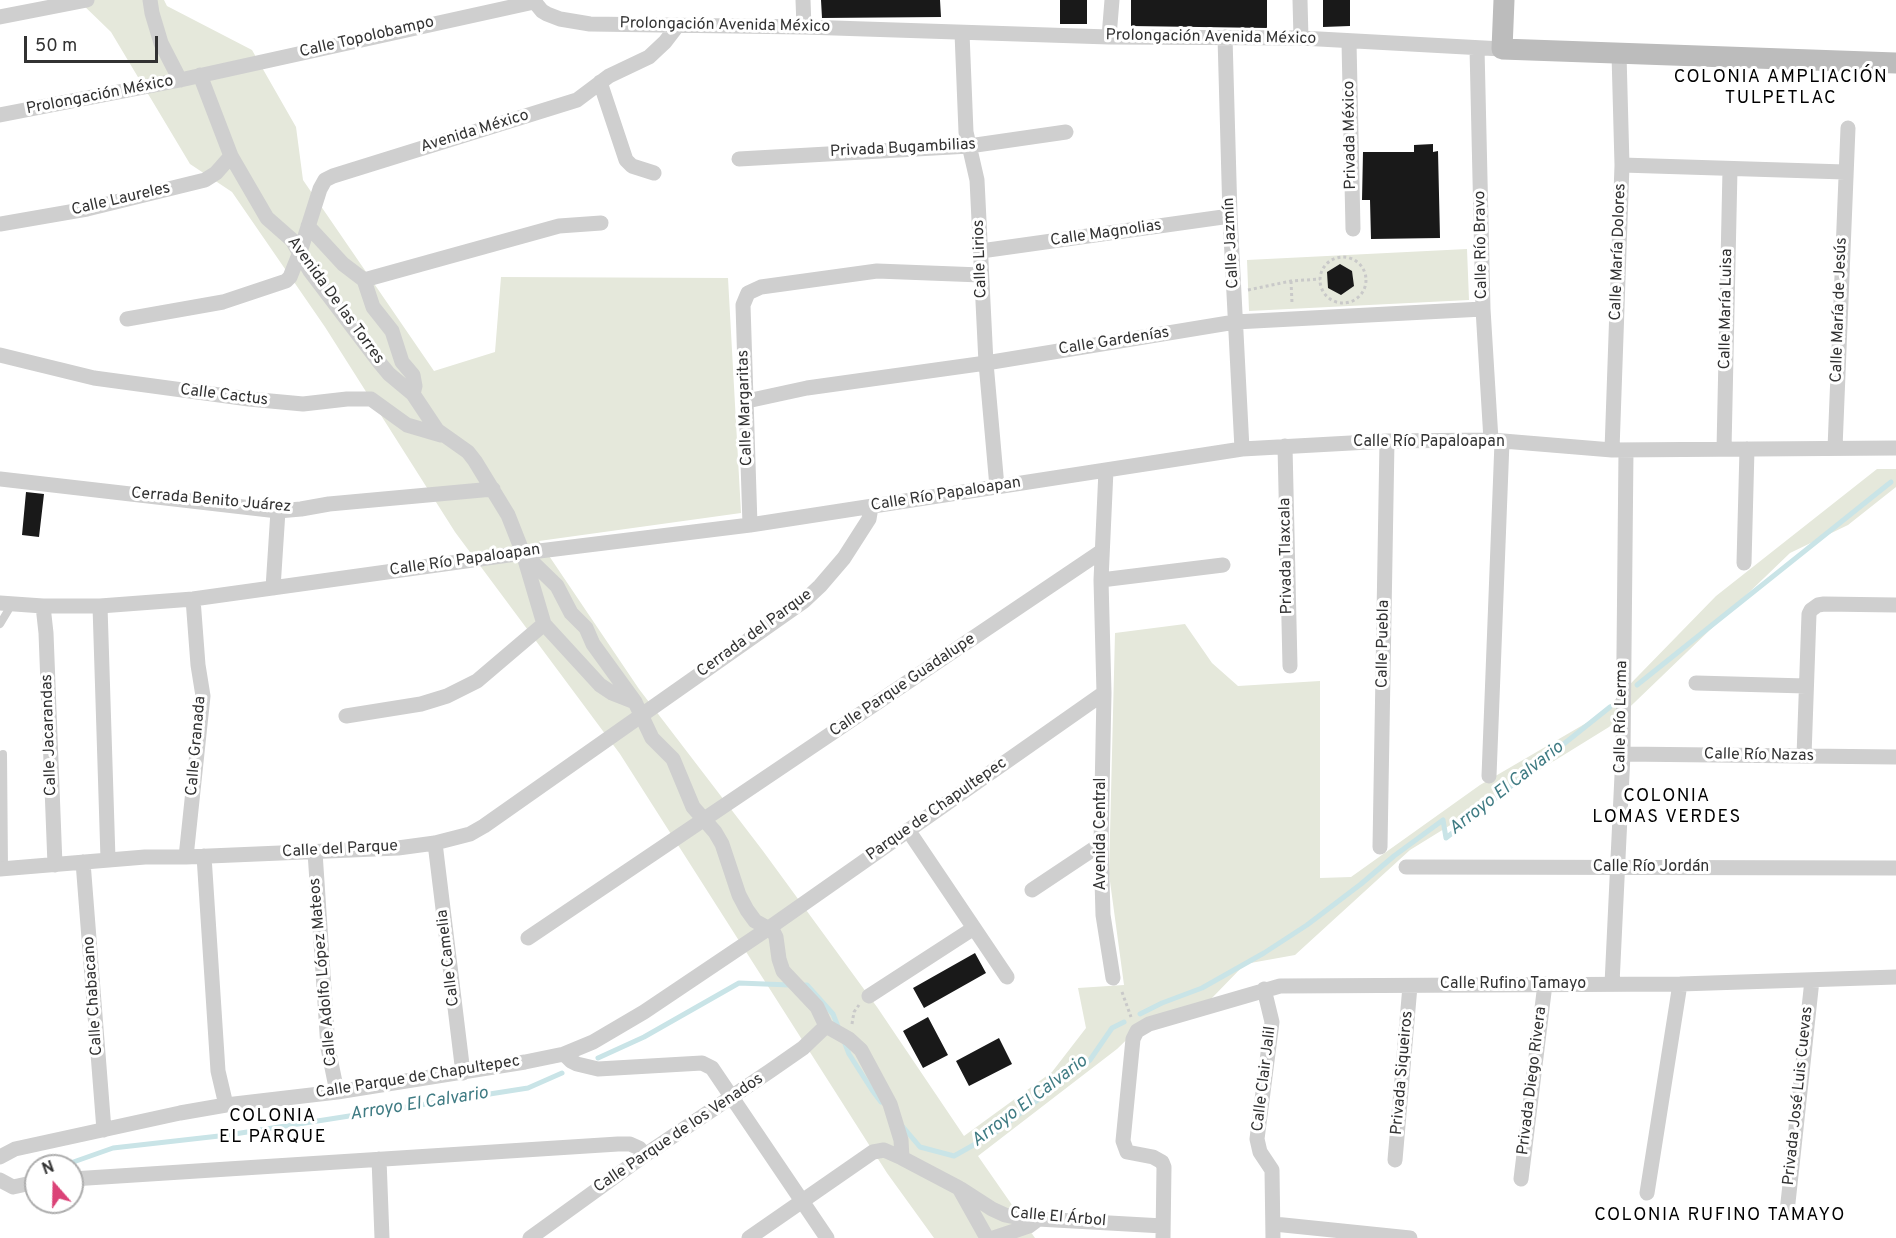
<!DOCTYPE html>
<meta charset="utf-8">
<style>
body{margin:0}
#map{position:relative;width:1896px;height:1238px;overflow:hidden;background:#fff;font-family:Overpass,sans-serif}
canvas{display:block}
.north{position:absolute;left:24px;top:1154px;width:60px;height:60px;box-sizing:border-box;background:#fff;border:2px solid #adadad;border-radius:50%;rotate:340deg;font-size:16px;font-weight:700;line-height:24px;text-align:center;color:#323232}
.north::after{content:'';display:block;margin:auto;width:21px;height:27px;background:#db4277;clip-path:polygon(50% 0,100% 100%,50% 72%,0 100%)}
.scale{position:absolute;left:24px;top:36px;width:134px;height:27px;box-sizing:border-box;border:3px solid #323232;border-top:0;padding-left:8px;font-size:18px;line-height:21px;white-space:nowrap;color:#323232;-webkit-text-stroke:4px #fff;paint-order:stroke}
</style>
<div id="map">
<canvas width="1896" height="1238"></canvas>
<div class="north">N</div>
<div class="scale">50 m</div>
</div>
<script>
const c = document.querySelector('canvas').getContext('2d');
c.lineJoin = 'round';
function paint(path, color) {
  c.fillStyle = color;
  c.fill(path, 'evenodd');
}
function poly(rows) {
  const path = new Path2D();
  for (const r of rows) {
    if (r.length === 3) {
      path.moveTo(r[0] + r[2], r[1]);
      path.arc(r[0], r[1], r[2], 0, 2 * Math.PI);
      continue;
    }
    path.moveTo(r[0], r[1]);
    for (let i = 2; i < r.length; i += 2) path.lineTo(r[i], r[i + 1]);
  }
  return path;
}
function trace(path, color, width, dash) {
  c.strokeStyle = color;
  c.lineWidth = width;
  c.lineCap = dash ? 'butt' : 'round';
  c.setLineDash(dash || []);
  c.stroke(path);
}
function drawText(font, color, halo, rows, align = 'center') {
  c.font = font + ' Overpass,sans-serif';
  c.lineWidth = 6;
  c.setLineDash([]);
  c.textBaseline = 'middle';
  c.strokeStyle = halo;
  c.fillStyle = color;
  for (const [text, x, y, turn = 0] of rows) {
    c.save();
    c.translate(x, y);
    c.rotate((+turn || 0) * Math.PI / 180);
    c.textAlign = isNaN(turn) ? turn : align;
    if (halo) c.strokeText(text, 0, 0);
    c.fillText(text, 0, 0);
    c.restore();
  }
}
paint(poly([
 [78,0,164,0,167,6,252,50,296,127,303,180,434,371,495,352,501,277,728,278,741,513,539,541,639,689,763,851,877,1007,964,1136,1052,1072,1086,1028,1078,988,1124,985,1109,874,1115,633,1185,624,1212,663,1238,686,1320,681,1320,878,1351,877,1480,785,1600,715,1716,596,1877,469,1896,469,1896,487,1848,525,1790,553,1609,727,1410,850,1295,955,1245,964,1211,999,1148,1019,1117,1049,978,1156,1035,1238,934,1238,887,1173,620,754,455,532,325,327,232,192,190,164,111,32],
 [1467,249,1469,300,1249,311,1247,260]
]), '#e5e8db');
trace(poly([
 [1637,685,1891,482],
 [800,985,807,985,833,1014,839,1029],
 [1140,1014,1162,1003,1202,988,1264,953,1307,925,1361,884,1394,856,1443,820,1446,838,1610,707],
 [844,1041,849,1054,872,1090,881,1102],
 [598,1058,644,1037,739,983,790,985],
 [903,1127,920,1147,954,1156,993,1134,1090,1060,1112,1028,1124,1022],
 [62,1166,113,1148,228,1135,528,1088,562,1073]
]), '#c9e4e7', 5);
paint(poly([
 [821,0,940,0,941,17,822,18],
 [1060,0,1087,0,1087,24,1060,24],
 [1131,0,1267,0,1267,28,1131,26],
 [1323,0,1350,0,1350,26,1323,27],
 [1433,144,1433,152,1438,151,1440,238,1371,239,1370,200,1362,200,1363,152,1414,152,1414,145],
 [1340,264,1352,271,1354,286,1341,295,1328,288,1327,272],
 [26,492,44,494,39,537,22,535],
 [975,953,986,973,924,1008,913,988],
 [928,1017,948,1055,923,1068,903,1031],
 [999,1038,1012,1064,969,1086,956,1061]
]), '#191919');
trace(poly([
 [1343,280,23],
 [1291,281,1292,303],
 [1248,290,1291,281,1320,279],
 [1122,992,1131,1017],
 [852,1024,854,1012,859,1005]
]), '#c9c9c9', 3, [3, 3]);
trace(poly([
 [0,624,12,604],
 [3,754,4,869]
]), '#cfcfcf', 8);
trace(poly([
 [150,0,152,13,161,43,180,80],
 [533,0,542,11,547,14,560,19,590,24,804,27,1109,37,1301,38,1502,49],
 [803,0,804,27],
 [1300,0,1301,38],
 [0,17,87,0],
 [962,33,966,132,977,180,986,363,997,487],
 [1109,37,1112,0],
 [1225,37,1230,216,1242,449],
 [1349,42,1353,229],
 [1477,48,1483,309,1491,440],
 [200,75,231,156,267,218,292,240,310,271,379,362,389,374,413,394,437,430,468,452,475,461,508,515,523,553,557,586,571,613,586,628,593,644,635,702,652,738,673,759,693,807,715,832,722,844,739,895,747,910,755,921,773,931,776,937,779,959,783,971,817,1007,826,1026,849,1039,861,1050,890,1104,901,1140,902,1158,959,1188,987,1238],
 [600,82,626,160,632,166,654,173],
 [0,115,180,80,534,2],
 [739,159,969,146,1066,132],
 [1622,165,1845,172],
 [0,224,87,209,205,180,216,173,231,156],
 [308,226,343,264,364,280,373,307,392,331,402,362,413,375,415,386,413,394],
 [981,251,1230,216],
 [364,280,559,226,601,223],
 [127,319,223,302,286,281,290,277,300,252,320,189,325,180,333,176,577,100,609,76,649,57,665,42,678,25],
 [0,355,94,378,249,399,303,404,347,399,371,399,407,425,441,435],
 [747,401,807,388,986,363,1235,322,1483,309],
 [1285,446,1290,666],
 [1835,448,1848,128],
 [1724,449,1730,169],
 [1612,450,1622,165,1619,54],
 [1106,470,1101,580,1104,693,1101,844,1103,915,1113,978],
 [0,479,278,511,301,509,329,504,493,489],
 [750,525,743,305,748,293,761,287,877,271,981,275],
 [523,553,544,624,600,685,612,693,635,702],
 [1744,563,1747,449],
 [1101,580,1223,565],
 [273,588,278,511],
 [0,603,43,606,100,606,193,599,523,553,750,525,1242,449,1387,441,1491,440,1612,450,1896,448],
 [43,606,46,633,55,865],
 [100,606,108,859],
 [1696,683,1806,686],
 [346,716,421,704,447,696,477,681,544,624],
 [1623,754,1896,757],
 [1804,756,1809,614,1811,610,1818,605,1824,604,1896,605],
 [1489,776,1502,442],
 [908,830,1007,977],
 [435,843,463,1073],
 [1380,847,1387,441],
 [315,852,328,1048,337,1092],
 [204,856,218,1071,226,1105],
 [186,857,203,696,198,665,193,599],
 [83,862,104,1130],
 [1406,867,1896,868],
 [0,869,145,857,186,857,398,848,435,843,470,834,484,826,804,601,820,586,844,558,869,519,871,507],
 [1032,890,1101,844],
 [528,938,1102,551],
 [1612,984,1623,754,1626,450],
 [1264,989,1272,1022,1257,1139,1260,1152,1272,1170,1273,1238],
 [869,996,974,928],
 [564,1054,571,1061,577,1064,598,1069,702,1063,712,1068,827,1238],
 [0,1157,15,1149,180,1113,226,1105,337,1092,525,1062,564,1054,593,1042,644,1012,769,928,1104,693],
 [379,1159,382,1238],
 [1395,1160,1410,986],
 [72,1179,618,1144,630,1144,639,1148,645,1155],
 [1521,1179,1545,984],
 [0,1180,13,1187,36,1182],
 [961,1189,992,1209,1005,1215,1020,1218,1163,1226],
 [1647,1193,1680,984],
 [1787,1212,1812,980],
 [1274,1224,1410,1238],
 [530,1238,645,1155,770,1071,803,1048,826,1026],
 [749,1238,873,1152,884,1150,902,1158],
 [993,1238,1029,1226,1037,1220],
 [1163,1238,1164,1167,1162,1162,1153,1157,1127,1152,1123,1141,1133,1039,1137,1031,1149,1024,1280,986,1680,984,1896,977]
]), '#cfcfcf', 15);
trace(poly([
 [1504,0,1502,49,1896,63]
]), '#bcbcbc', 21);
drawText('16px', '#323232', '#fff', [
 ["Prolongación Avenida México",725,26,1],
 ["Calle Topolobampo",367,38,-13],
 ["Prolongación Avenida México",1211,38,1],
 ["Prolongación México",100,96,-11],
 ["Avenida México",475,132,-17],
 ["Privada México",1351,135,-91],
 ["Privada Bugambilias",903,149,-3],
 ["Calle Laureles",121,200,-13],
 ["Calle Magnolias",1106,234,-8],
 ["Calle Jazmín",1232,243,-93],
 ["Calle Río Bravo",1482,245,-91],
 ["Calle María Dolores",1619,252,-88],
 ["Calle Lirios",981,259,-92],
 ["Avenida De las Torres",335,301,54],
 ["Calle María Luisa",1727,309,-89],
 ["Calle María de Jesús",1840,310,-88],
 ["Calle Gardenías",1114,342,-9],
 ["Calle Cactus",224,396,7],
 ["Calle Margaritas",746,408,-92],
 ["Calle Río Papaloapan",1429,443],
 ["Calle Río Papaloapan",946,495,-9],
 ["Cerrada Benito Juárez",211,501,5],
 ["Privada Tlaxcala",1287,556,-91],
 ["Calle Río Papaloapan",465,561,-8],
 ["Cerrada del Parque",755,634,-36],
 ["Calle Puebla",1384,644,-89],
 ["Calle Parque Guadalupe",903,686,-34],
 ["Calle Río Lerma",1622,717,-89],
 ["Calle Jacarandas",50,735,-92],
 ["Calle Granada",197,746,-85],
 ["Calle Río Nazas",1759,756,1],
 ["Parque de Chapultepec",937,810,-35],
 ["Avenida Central",1102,834,-90],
 ["Calle del Parque",340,850,-3],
 ["Calle Río Jordán",1651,868],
 ["Calle Camelia",449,958,-97],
 ["Calle Adolfo López Mateos",324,972,-95],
 ["Calle Rufino Tamayo",1513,985],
 ["Calle Chabacano",94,996,-94],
 ["Privada Siqueiros",1403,1073,-85],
 ["Calle Parque de Chapultepec",418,1078,-9],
 ["Calle Clair Jalil",1265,1079,-83],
 ["Privada Diego Rivera",1533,1081,-83],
 ["Privada José Luis Cuevas",1799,1096,-84],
 ["Calle Parque de los Venados",679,1134,-34],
 ["Calle El Árbol",1058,1218,5]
]);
c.letterSpacing = '1.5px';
drawText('18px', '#000', '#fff', [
 ["COLONIA AMPLIACIÓN",1781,78],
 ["TULPETLAC",1781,99],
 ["COLONIA",1667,797],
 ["LOMAS VERDES",1667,818],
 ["COLONIA",273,1117],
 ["EL PARQUE",273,1138],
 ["COLONIA RUFINO TAMAYO",1720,1216]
]);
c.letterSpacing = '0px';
drawText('italic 18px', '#3f7b83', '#fff', [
 ["Arroyo El Calvario",1507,789,-38],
 ["Arroyo El Calvario",1030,1102,-37],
 ["Arroyo El Calvario",419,1105,-9]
]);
</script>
